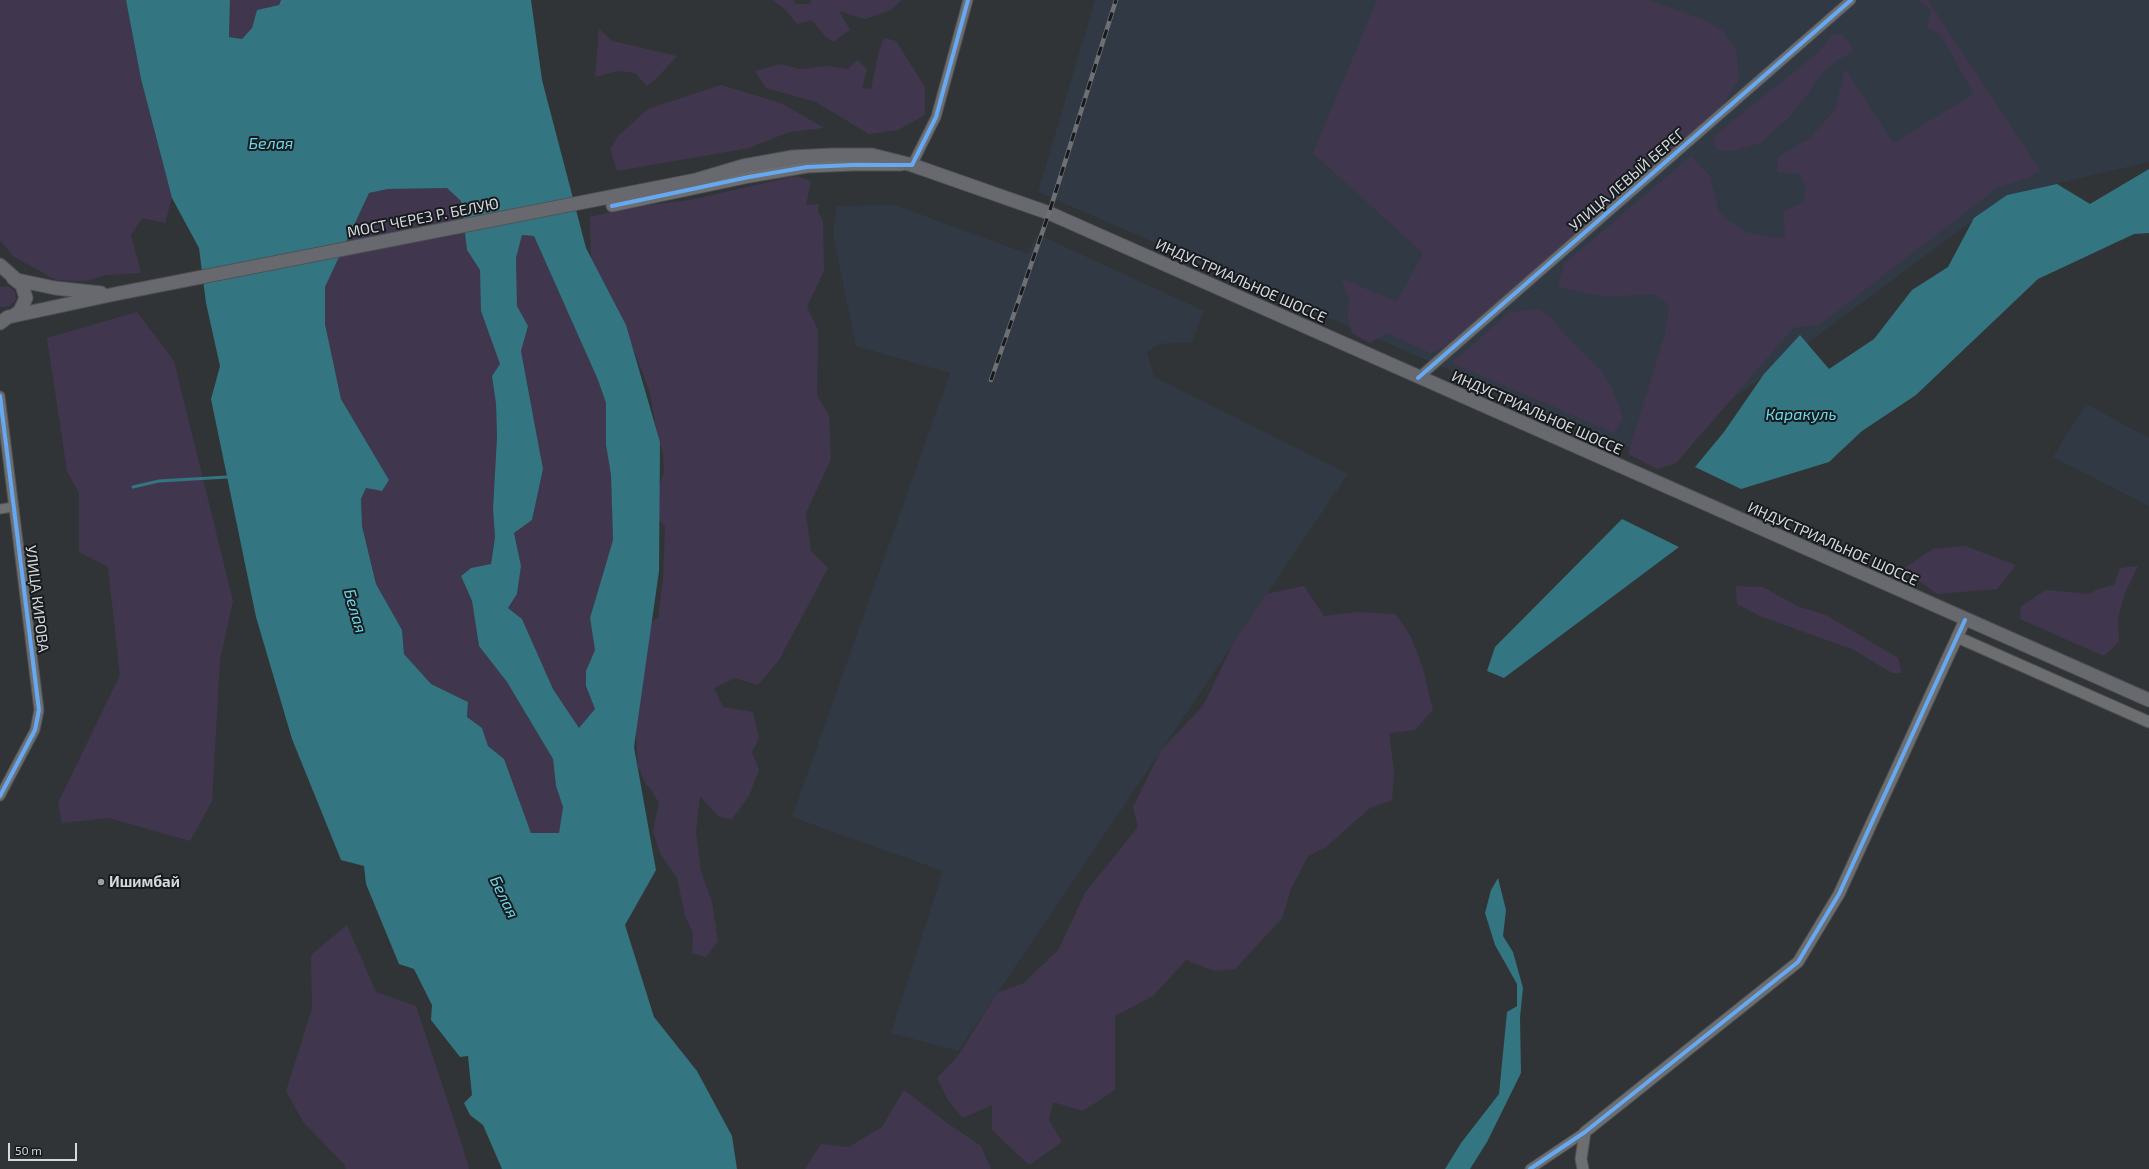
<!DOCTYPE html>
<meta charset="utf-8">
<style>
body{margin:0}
#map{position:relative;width:2149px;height:1169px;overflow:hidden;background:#313437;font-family:"Exo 2",sans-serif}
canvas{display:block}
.scale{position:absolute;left:8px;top:1143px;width:69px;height:18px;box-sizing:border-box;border:2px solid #d5d8dd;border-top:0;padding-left:5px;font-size:12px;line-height:14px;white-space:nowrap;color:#d5d8dd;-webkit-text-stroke:3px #181b1e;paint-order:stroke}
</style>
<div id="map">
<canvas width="2149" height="1169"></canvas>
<div class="scale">50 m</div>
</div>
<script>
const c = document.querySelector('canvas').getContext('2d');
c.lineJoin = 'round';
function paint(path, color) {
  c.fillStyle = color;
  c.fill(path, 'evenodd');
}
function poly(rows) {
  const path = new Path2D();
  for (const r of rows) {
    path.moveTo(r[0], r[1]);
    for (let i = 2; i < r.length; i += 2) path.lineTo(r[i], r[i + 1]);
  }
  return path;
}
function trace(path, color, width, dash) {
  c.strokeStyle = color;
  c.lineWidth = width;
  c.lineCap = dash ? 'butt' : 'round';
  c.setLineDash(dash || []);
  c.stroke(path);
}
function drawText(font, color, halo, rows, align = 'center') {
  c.font = font + ' "Exo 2",sans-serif';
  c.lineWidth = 4;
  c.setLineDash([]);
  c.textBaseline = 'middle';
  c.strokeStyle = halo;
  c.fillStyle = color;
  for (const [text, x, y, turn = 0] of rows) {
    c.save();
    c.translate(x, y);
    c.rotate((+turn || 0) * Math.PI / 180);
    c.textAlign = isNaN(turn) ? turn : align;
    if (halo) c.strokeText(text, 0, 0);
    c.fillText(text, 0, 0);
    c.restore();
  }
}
paint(poly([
 [1095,0,2149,0,2149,162,2007,195,1653,458,1038,192],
 [895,205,1028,254,1037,234,1204,311,1192,342,1159,344,1147,352,1154,377,1348,474,958,1051,891,1033,943,871,792,817,950,373,856,346,833,233,837,206],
 [2086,404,2149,438,2149,506,2053,457]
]), '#313944');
paint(poly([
 [0,0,126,0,141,79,172,198,165,223,142,218,131,235,141,273,107,275,85,281,56,280,13,256,0,240],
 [230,0,281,0,279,5,257,10,252,28,242,39,229,37],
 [772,0,793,0,795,4,810,4,811,0,902,0,891,10,865,19,839,11,850,30,833,42,825,36,812,20,797,24,785,9],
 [1377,0,1648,0,1702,19,1722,30,1736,51,1739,79,1713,121,1444,347,1430,353,1387,333,1370,343,1352,333,1348,319,1349,298,1341,278,1397,302,1423,253,1313,153],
 [1917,0,1928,0,2040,171,2026,179,1997,188,1820,324,1793,328,1676,463,1658,469,1628,454,1665,334,1669,305,1654,294,1606,297,1558,287,1564,264,1691,156,1710,176,1718,209,1725,218,1746,232,1774,238,1785,236,1783,211,1803,203,1806,190,1800,174,1777,172,1778,157,1810,138,1835,110,1845,69,1893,143,1974,94,1941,35,1927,27,1931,10],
 [599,29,612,41,677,56,656,79,647,86,635,73,618,71,595,77],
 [1843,34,1854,51,1836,61,1820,75,1806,96,1789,117,1760,143,1733,151,1716,150,1713,138,1725,127,1819,52,1832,35],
 [884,38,896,41,925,87,925,115,898,130,869,134,816,102,766,88,755,71,781,64,799,69,828,66,848,69,857,60,867,69,862,88,871,89,879,51],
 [721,85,781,103,824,128,789,132,749,148,617,171,610,149,619,135,648,109],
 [796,176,811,181,806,205,819,204,818,212,823,221,824,271,807,307,818,330,817,395,829,415,831,459,806,513,811,551,828,568,779,660,758,685,735,678,714,688,723,707,753,712,759,738,752,752,759,770,749,796,732,819,719,817,700,796,696,832,701,872,712,901,718,941,706,957,692,953,693,932,685,916,677,878,660,853,653,831,659,803,651,789,647,786,638,767,636,733,626,706,637,630,658,618,663,580,665,526,654,515,653,501,664,473,663,453,656,427,650,393,618,309,591,258,590,217,633,207,690,200],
 [448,188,461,201,467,250,480,269,482,311,500,364,492,376,496,404,497,436,493,509,495,537,491,565,471,568,461,576,472,601,479,646,507,682,553,759,556,786,563,807,559,833,531,833,504,759,488,746,482,728,467,717,468,702,430,684,404,654,402,630,376,584,362,526,361,499,366,488,382,491,389,480,341,399,325,324,325,287,369,193,388,189],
 [522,235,534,236,598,380,606,403,606,445,611,475,613,540,590,618,595,650,586,671,586,686,595,709,579,728,553,689,522,619,508,608,517,594,521,566,514,533,532,520,543,469,521,351,528,326,517,306,516,257],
 [8,286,15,291,16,300,10,306,2,307,0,307,0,287],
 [1539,309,1550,316,1563,333,1603,373,1611,386,1623,417,1614,433,1452,363,1510,312],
 [137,312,174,361,233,601,220,660,212,801,190,841,109,818,62,823,58,803,120,675,108,567,79,552,79,493,67,471,47,338],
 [1965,546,2016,565,1997,589,1937,594,1903,569,1933,549],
 [2138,566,2125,593,2118,618,2119,642,2104,656,2020,619,2021,606,2046,590,2089,594,2098,589,2114,585,2120,568],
 [1304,586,1324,616,1357,612,1396,614,1410,635,1423,669,1433,710,1415,730,1389,733,1394,771,1392,800,1370,808,1326,847,1308,856,1291,889,1282,918,1235,969,1215,971,1186,960,1153,996,1115,1016,1115,1090,1083,1111,1053,1102,1049,1120,1062,1142,1029,1165,992,1130,992,1105,963,1118,948,1100,937,1078,958,1056,997,993,1024,983,1059,949,1085,893,1138,827,1133,807,1161,750,1203,706,1235,640,1266,594],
 [1736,586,1763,587,1799,607,1826,615,1898,658,1902,673,1892,673,1854,650,1760,616,1737,604],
 [347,925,376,992,416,1006,458,1132,469,1169,346,1169,345,1165,304,1123,286,1091,312,1009,311,955],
 [904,1090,947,1123,981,1146,991,1169,805,1169,821,1144,849,1147,882,1127]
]), '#40374e');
paint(poly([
 [126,0,230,0,229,37,242,39,252,28,257,10,279,5,281,0,531,0,542,80,586,248,626,325,660,442,659,571,634,747,656,870,625,925,654,1017,697,1071,732,1136,737,1169,502,1169,483,1125,470,1115,464,1103,472,1095,468,1056,460,1057,431,1020,432,1005,414,969,399,964,366,884,364,866,341,860,292,739,256,617,211,399,220,366,206,303,199,248,172,198,141,79],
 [447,188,461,201,467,250,480,270,481,311,500,364,492,376,496,404,497,436,493,509,495,537,491,564,471,568,461,576,472,601,479,646,507,682,553,759,556,786,563,807,559,833,531,833,504,759,488,746,482,728,467,717,468,702,431,684,404,654,402,630,376,584,362,526,361,499,366,488,382,491,389,480,341,399,325,324,325,287,369,193,388,189],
 [522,235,534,236,598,380,606,403,606,445,611,475,613,540,590,618,595,650,586,671,586,686,595,709,579,728,553,689,522,619,508,608,517,594,521,566,514,533,532,520,543,469,521,351,528,326,517,306,516,258],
 [2149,169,2149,233,2134,234,2038,279,1916,395,1862,431,1829,462,1741,489,1695,467,1724,432,1764,374,1800,335,1829,369,1874,339,1912,290,1948,267,1974,218,2007,195,2057,184,2090,204],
 [1622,519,1679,547,1504,678,1487,671,1495,647],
 [1498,878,1506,910,1503,936,1513,952,1523,988,1520,1017,1521,1073,1487,1142,1470,1169,1445,1169,1461,1143,1499,1094,1507,1012,1517,1006,1517,984,1495,945,1485,913,1491,890]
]), '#337580');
trace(poly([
 [133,487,159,481,227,477]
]), '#337580', 3);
const minor = poly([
 [912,165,936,117,968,0],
 [1418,378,1851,0],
 [0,396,39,710,35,730,0,796],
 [0,509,13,507],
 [1530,1169,1585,1132]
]);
const tertiary = poly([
 [612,206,749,177,807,167,853,165,901,165],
 [1957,637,2149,722],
 [1583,1169,1581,1159,1585,1132,1798,962,1839,894,1965,620]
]);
const secondary = poly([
 [0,265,17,280,55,288,101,293],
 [13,316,20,311,26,298,22,285,13,278],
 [0,323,8,317,115,294,696,180,743,166,793,157,832,155,872,155,912,165,1049,213,2149,700]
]);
trace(minor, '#4e5154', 11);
trace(tertiary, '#4e5154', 13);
trace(secondary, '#4e5154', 15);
trace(minor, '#6c6e70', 9);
trace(tertiary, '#6c6e70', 11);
trace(secondary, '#67696e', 13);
const rail = poly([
 [991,380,1049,213,1116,0]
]);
trace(rail, '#6e7073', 4.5);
trace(rail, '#181b1e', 3, [9]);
trace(poly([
 [612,206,749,177,807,167,853,165,912,165,936,117,968,0],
 [1418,378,1851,0],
 [0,396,39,710,35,730,0,796],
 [1530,1169,1585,1132,1798,962,1839,894,1965,620]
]), '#66a8f1', 4);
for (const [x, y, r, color] of [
 [101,882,4,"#9c9fa3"]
]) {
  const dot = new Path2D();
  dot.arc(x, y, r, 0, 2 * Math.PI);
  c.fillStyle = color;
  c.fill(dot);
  trace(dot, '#181b1e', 1.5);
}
drawText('15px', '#d5d8dd', '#181b1e', [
 ["УЛИЦА ЛЕВЫЙ БЕРЕГ",1627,180,-41],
 ["МОСТ ЧЕРЕЗ Р. БЕЛУЮ",423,218,-11],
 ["ИНДУСТРИАЛЬНОЕ ШОССЕ",1241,281,24],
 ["ИНДУСТРИАЛЬНОЕ ШОССЕ",1537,413,24],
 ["ИНДУСТРИАЛЬНОЕ ШОССЕ",1833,544,24],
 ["УЛИЦА КИРОВА",37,599,83]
]);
drawText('bold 15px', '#d5d8dd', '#181b1e', [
 ["Ишимбай",109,882]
], 'left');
drawText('italic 16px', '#6ad7ea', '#181b1e', [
 ["Белая",271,144],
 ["Каракуль",1801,415],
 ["Белая",355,611,74],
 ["Белая",504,897,64]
]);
</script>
